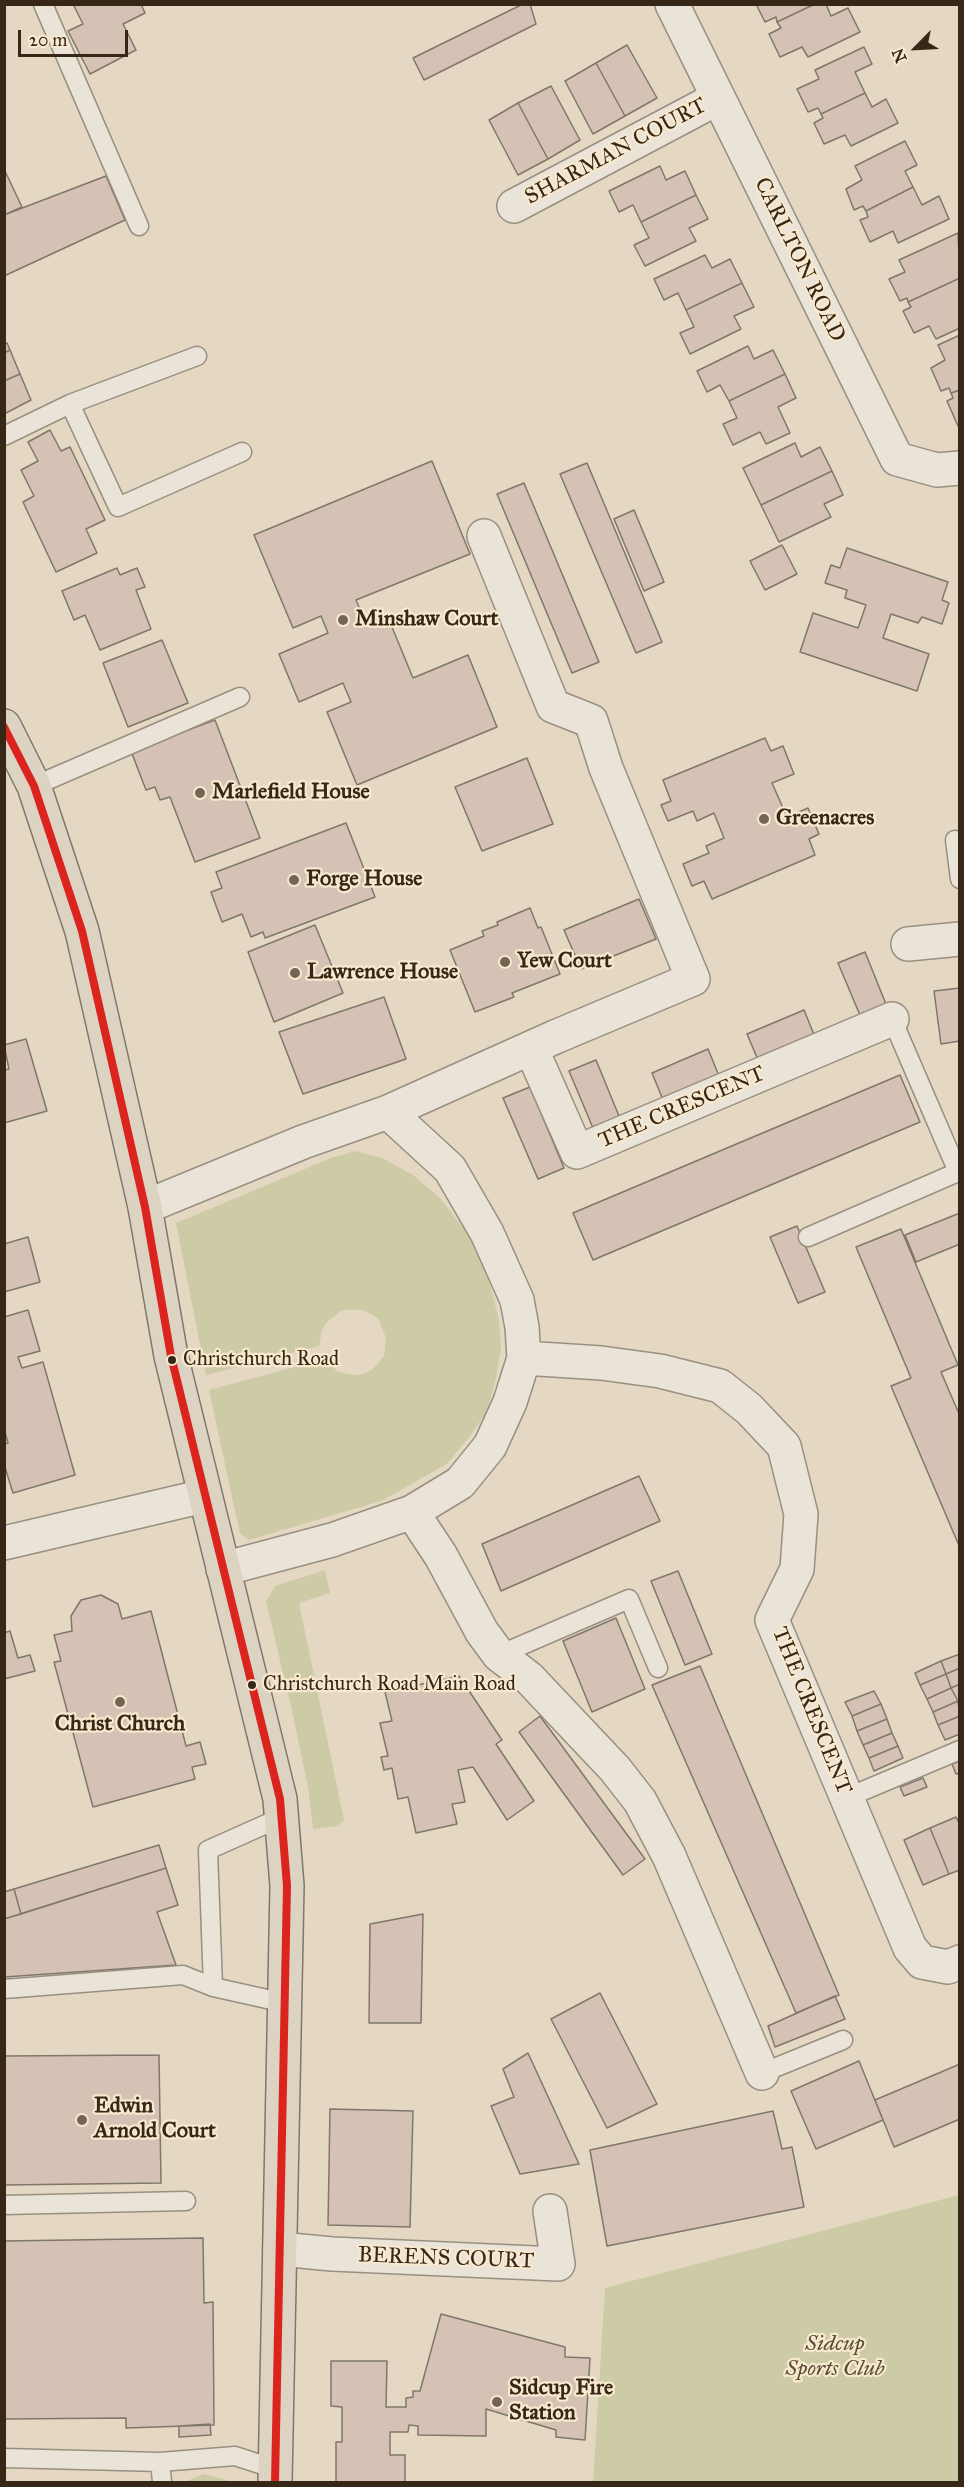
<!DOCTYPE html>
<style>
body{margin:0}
#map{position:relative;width:964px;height:2487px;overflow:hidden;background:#e5d8c3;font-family:"IM FELL Great Primer",serif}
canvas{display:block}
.frame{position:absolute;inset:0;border:6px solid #362717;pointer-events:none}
.north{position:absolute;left:886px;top:18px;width:60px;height:60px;-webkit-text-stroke:4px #f8e8ce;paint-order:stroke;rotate:246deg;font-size:16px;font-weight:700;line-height:24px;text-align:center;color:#362717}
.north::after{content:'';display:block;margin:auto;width:21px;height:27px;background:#362717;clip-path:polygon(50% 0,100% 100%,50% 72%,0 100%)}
.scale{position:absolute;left:18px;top:30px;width:110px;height:27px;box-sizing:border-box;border:3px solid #362717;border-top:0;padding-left:8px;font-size:18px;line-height:21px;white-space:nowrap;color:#362717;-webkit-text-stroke:4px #f8e8ce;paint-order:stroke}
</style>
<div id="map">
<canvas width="964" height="2487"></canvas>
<div class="frame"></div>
<div class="north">N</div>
<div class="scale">20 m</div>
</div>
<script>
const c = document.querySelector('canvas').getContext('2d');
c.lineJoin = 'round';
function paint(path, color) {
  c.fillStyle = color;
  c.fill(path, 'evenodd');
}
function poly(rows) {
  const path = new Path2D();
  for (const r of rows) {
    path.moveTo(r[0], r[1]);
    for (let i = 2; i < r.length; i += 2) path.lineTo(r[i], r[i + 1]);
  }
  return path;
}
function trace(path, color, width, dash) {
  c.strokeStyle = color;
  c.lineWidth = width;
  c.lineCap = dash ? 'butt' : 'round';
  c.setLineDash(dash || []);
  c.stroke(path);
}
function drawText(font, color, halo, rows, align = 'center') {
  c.font = font + ' "IM FELL Great Primer",serif';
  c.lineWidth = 4.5;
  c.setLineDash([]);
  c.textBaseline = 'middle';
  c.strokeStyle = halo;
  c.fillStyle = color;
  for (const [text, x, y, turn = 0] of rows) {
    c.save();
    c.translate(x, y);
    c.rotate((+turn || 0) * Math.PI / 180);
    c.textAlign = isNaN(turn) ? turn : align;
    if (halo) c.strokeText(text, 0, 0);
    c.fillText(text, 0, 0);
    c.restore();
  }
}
paint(poly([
 [355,1151,382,1158,413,1175,440,1198,468,1234,489,1280,499,1320,501,1349,495,1383,486,1413,470,1436,447,1464,381,1501,249,1540,240,1534,209,1390,325,1359,338,1372,355,1375,364,1374,373,1369,384,1356,386,1338,379,1320,371,1314,362,1310,342,1310,327,1322,322,1330,319,1346,206,1375,176,1223,331,1158],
 [325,1570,330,1593,299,1603,344,1820,338,1826,313,1829,308,1787,292,1711,266,1601,275,1586],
 [959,2195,959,2482,593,2482,605,2288],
 [204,2474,230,2481,231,2482,184,2482]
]), '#cccba6');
const building = poly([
 [78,4,141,4,145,13,123,24,136,50,90,74,68,31,83,24,74,6,78,4],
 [523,4,530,4,536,24,424,80,413,58,523,4],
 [756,4,815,4,777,22,776,17,765,22,756,4],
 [815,4,826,4,831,16,848,8,860,32,808,57,802,47,780,57,769,34,781,28,777,22,815,4],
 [627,45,657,98,625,116,596,63,627,45],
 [864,47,872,64,855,72,865,93,821,114,818,108,808,112,797,89,819,79,815,70,864,47],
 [596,63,625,116,593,134,565,81,596,63],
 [551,86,580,140,548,159,518,103,551,86],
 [865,93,872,107,886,99,898,123,851,146,845,135,824,144,814,123,823,118,821,114,865,93],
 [518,103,548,159,518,175,489,120,518,103],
 [905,141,917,165,905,171,913,187,866,211,863,206,854,210,846,189,862,180,855,166,905,141],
 [660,166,666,180,685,171,696,195,641,222,633,205,619,212,609,191,660,166],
 [4,169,22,207,4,215,4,169],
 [106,176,125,220,4,276,4,215,106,176],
 [913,187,922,205,939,196,949,219,898,243,893,231,870,242,860,220,868,217,866,211,913,187],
 [696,195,708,219,689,228,696,241,645,266,634,245,649,238,641,222,696,195],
 [958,233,960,278,908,302,907,298,900,301,889,279,905,272,899,260,958,233],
 [705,255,712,268,730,259,742,283,686,310,678,293,664,300,654,279,705,255],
 [960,278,960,328,936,339,929,326,914,333,903,311,911,307,908,302,960,278],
 [742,283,754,307,734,316,741,329,690,354,680,333,694,327,686,310,742,283],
 [960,335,960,390,951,393,949,388,941,391,931,368,945,360,938,345,960,335],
 [7,343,10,350,4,353,4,344,7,343],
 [748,346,754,359,773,350,785,374,729,401,720,385,707,392,697,371,748,346],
 [10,350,20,374,4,381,4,353,10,350],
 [20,374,31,400,4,414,4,381,20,374],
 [785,374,796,398,778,407,790,433,766,444,760,432,733,445,723,424,737,418,729,401,785,374],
 [960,390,960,425,958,426,947,401,953,398,951,393,960,390],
 [50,430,61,451,70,447,105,520,86,529,97,553,56,572,23,502,34,496,21,470,38,461,28,442,50,430],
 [795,443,801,457,820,447,832,471,761,505,743,468,795,443],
 [432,461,470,554,356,600,366,623,387,615,413,678,468,655,497,727,357,785,327,712,351,702,343,683,299,702,279,654,328,633,321,616,293,628,254,535,432,461],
 [587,463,662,642,636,653,560,474,587,463],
 [832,471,843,495,824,504,831,517,779,542,761,505,832,471],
 [524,483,599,662,572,673,497,494,524,483],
 [634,510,664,582,644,591,614,519,634,510],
 [782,545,797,574,765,590,750,561,782,545],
 [847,548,948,582,942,600,949,603,942,624,922,617,918,623,891,614,883,638,929,654,917,691,800,652,813,613,858,628,866,605,845,598,847,590,825,583,831,565,840,568,847,548],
 [117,568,120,575,137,568,145,587,136,590,151,629,100,650,85,615,74,620,62,591,117,568],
 [162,640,188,703,128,727,103,663,162,640],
 [215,720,260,838,195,862,170,797,160,800,155,787,146,790,131,751,215,720],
 [765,738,771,751,783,746,794,774,772,783,787,817,808,808,819,834,809,839,815,855,712,899,704,881,692,886,683,864,709,853,706,846,724,838,714,813,697,821,693,811,668,821,661,805,671,801,663,780,765,738],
 [527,758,553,824,482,851,455,787,527,758],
 [346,823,375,897,265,938,263,932,251,937,242,914,222,922,211,892,222,888,216,872,346,823],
 [639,899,656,939,581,969,564,930,639,899],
 [530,908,538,928,541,927,560,974,512,993,514,997,475,1012,450,950,484,936,482,931,498,925,497,922,530,908],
 [315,925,343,993,274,1022,248,952,315,925],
 [865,952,888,1009,862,1020,838,963,865,952],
 [960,988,960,1041,941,1044,934,991,960,988],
 [384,997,406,1059,303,1094,279,1032,384,997],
 [804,1010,815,1037,758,1060,747,1034,804,1010],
 [26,1039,47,1111,4,1123,4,1070,9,1069,4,1045,26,1039],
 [708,1049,719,1076,663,1100,652,1073,708,1049],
 [596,1060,619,1116,593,1128,569,1071,596,1060],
 [900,1075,920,1122,593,1260,573,1213,900,1075],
 [530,1087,564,1168,538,1179,503,1098,530,1087],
 [960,1213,960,1244,916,1262,905,1235,960,1213],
 [797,1226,825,1292,798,1303,770,1237,797,1226],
 [901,1229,958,1365,941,1372,960,1416,960,1548,891,1386,911,1378,856,1247,901,1229],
 [28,1237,40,1282,4,1292,4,1244,28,1237],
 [28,1310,40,1351,18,1357,22,1368,43,1362,75,1475,13,1493,4,1464,4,1444,8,1443,4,1429,4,1317,28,1310],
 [639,1476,660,1521,501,1591,482,1544,639,1476],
 [678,1571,712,1654,685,1665,651,1581,678,1571],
 [101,1595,118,1604,122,1619,151,1611,186,1746,200,1742,206,1764,192,1767,195,1779,93,1807,54,1662,61,1661,54,1635,72,1631,71,1616,81,1600,101,1595],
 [616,1618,645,1689,592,1712,563,1641,616,1618],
 [10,1631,18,1658,30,1655,35,1671,4,1679,4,1633,10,1631],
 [960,1654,960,1668,946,1674,941,1661,960,1654],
 [941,1661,946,1674,920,1685,915,1673,941,1661],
 [700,1666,839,1995,796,2013,652,1685,700,1666],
 [960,1668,960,1684,951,1688,946,1674,960,1668],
 [946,1674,951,1688,927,1699,920,1685,946,1674],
 [459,1676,502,1740,496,1744,534,1801,507,1820,473,1767,458,1770,465,1802,452,1804,457,1824,416,1833,408,1797,398,1799,392,1768,384,1770,381,1757,388,1756,380,1723,392,1721,385,1692,459,1676],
 [960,1684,960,1700,958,1701,951,1688,960,1684],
 [951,1688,958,1701,933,1712,927,1699,951,1688],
 [874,1691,881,1704,852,1716,845,1702,874,1691],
 [958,1701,960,1716,938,1725,933,1712,958,1701],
 [881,1704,887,1719,857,1731,852,1716,881,1704],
 [540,1716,645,1859,623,1875,519,1732,540,1716],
 [960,1716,960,1734,945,1740,938,1725,960,1716],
 [887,1719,892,1733,863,1745,857,1731,887,1719],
 [892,1733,898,1746,869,1758,863,1745,892,1733],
 [898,1746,903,1758,874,1771,869,1758,898,1746],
 [960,1761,960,1773,956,1774,952,1764,960,1761],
 [923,1778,927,1787,904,1796,900,1787,923,1778],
 [956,1817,960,1825,960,1870,949,1874,930,1828,956,1817],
 [930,1828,949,1874,923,1885,904,1840,930,1828],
 [159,1845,166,1868,21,1914,14,1889,159,1845],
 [166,1868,178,1905,157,1912,176,1965,5,1977,4,1919,166,1868],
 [14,1889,21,1914,4,1919,4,1892,14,1889],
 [423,1914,421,2023,369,2023,370,1924,423,1914],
 [600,1993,657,2104,607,2128,551,2019,600,1993],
 [835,1996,845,2019,775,2047,768,2026,835,1996],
 [528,2053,579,2164,520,2174,491,2106,514,2097,503,2069,528,2053],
 [159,2055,161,2183,4,2185,4,2056,159,2055],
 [859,2061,883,2120,816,2149,791,2091,859,2061],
 [960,2064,960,2119,894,2147,875,2100,960,2064],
 [330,2109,413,2111,410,2227,328,2225,330,2109],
 [773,2111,782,2149,792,2147,804,2207,607,2246,590,2150,773,2111],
 [203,2238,204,2303,213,2302,214,2425,126,2428,126,2418,4,2419,4,2241,203,2238],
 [441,2314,565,2347,565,2357,590,2358,585,2440,556,2437,556,2430,486,2409,486,2436,418,2435,418,2426,409,2425,408,2432,390,2432,390,2455,405,2455,405,2482,336,2482,336,2442,342,2442,342,2407,331,2406,331,2361,387,2361,386,2407,406,2407,406,2398,413,2397,413,2391,420,2391,441,2314],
 [210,2424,211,2435,179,2437,179,2426,210,2424]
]);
paint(building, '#d5c2b4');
trace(building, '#7f776a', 1.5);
const lane = poly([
 [43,4,139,226],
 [70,404,118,507,242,452],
 [4,436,70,404,197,356],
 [34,786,240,697],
 [955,840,960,879],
 [808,1237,958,1172,892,1019],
 [499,1655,629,1599,658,1668],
 [846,1798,960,1750],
 [282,1817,208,1850,213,1987,285,2003],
 [4,1989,183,1975,213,1987],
 [762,2073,843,2040],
 [4,2205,186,2201],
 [4,2458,160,2462,235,2456,275,2469],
 [160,2462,162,2482]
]);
const street = poly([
 [672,4,897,459,937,470,960,468],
 [514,206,718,98],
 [908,944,960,939],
 [531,1048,577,1152,892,1019],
 [388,1112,555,1037,693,979,606,768,591,721,553,706,484,536],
 [145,1207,303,1142,388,1112,450,1169,487,1233,517,1300,522,1327,524,1358,510,1402,490,1446,460,1483,412,1512,332,1540,223,1569],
 [524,1358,601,1363,660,1371,720,1386,749,1409,784,1446,801,1514,797,1569,772,1620,910,1948,922,1962,948,1967,960,1962],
 [412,1512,441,1556,482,1632,499,1655,529,1678,615,1769,640,1801,669,1856,762,2073],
 [4,1543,204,1496],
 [280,2249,332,2254,558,2264,550,2211]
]);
const primary = poly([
 [4,726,34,786,82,931,145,1207,171,1356,280,1799,287,1886,275,2482]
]);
trace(lane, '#988f81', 21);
trace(street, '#988f81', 36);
trace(primary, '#7f776a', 36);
trace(lane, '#e9e3d8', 18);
trace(street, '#e9e3d8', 33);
trace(primary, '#dcd3c3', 33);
trace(poly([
 [4,727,34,786,82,931,145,1207,171,1356,280,1799,287,1886,275,2482]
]), '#dc241f', 8);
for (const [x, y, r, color] of [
 [343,620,6,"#736553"],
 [200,793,6,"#736553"],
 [764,819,6,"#736553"],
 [294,880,6,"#736553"],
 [505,962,6,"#736553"],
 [295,973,6,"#736553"],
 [172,1360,5,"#362717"],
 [252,1685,5,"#362717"],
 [120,1702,6,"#736553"],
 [82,2120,6,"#736553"],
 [497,2402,6,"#736553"]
]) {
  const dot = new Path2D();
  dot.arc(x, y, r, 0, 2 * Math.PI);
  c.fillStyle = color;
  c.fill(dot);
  trace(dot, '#f8e8ce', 2);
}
drawText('20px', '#362717', '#f8e8ce', [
 ["Christchurch Road",183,1360],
 ["Christchurch Road Main Road",263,1685]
], 'left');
drawText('22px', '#362717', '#f8e8ce', [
 ["SHARMAN COURT",616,152,-28],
 ["CARLTON ROAD",799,260,64],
 ["THE CRESCENT",682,1108,-23],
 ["THE CRESCENT",811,1711,68],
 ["BERENS COURT",446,2259,2]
]);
drawText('bold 22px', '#362717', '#f8e8ce', [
 ["Minshaw Court",355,620],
 ["Marlefield House",212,793],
 ["Greenacres",776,819],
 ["Forge House",306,880],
 ["Yew Court",517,962],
 ["Lawrence House",307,973],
 ["Christ Church",120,1725,"center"],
 ["Edwin",94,2107],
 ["Arnold Court",94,2132],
 ["Sidcup Fire",509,2389],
 ["Station",509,2414]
], 'left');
drawText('italic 22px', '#564e35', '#f8e8ce', [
 ["Sidcup",835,2345],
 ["Sports Club",835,2370]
]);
</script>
